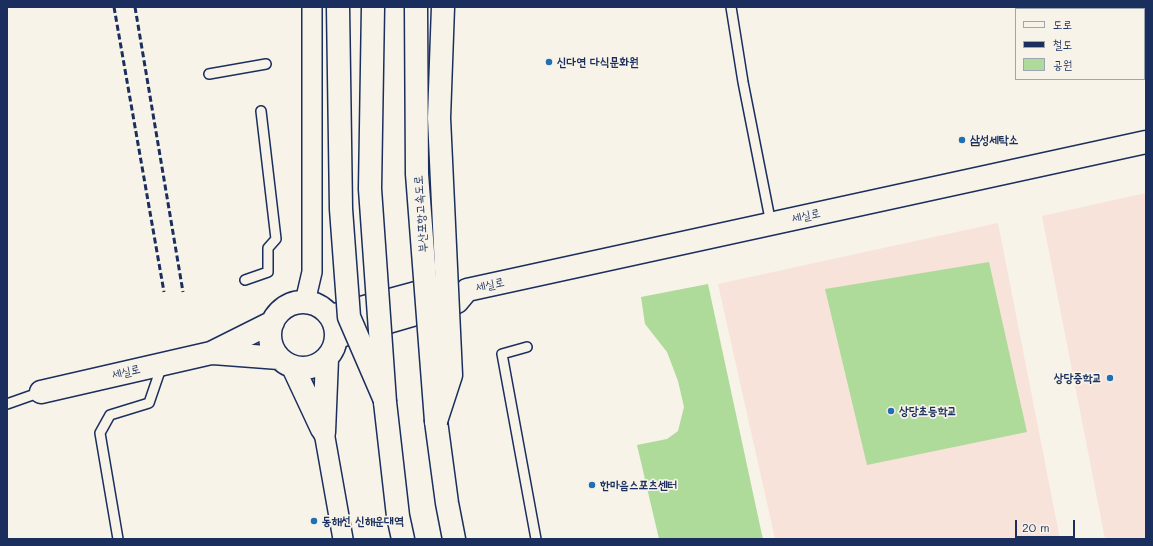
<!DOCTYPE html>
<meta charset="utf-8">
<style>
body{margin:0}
#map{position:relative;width:1153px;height:546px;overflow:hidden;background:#f7f3e8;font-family:Mali,"Poor Story",sans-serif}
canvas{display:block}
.frame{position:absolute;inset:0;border:8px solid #1b2f5e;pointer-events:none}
.legend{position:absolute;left:1015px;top:8px;width:130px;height:72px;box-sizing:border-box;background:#f7f3e8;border:1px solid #9fa5b1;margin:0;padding:5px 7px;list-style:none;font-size:12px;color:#1b2f5e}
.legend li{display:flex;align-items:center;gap:8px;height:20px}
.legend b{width:20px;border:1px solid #9fa5b1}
.scale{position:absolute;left:1015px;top:520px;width:60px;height:18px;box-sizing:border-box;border:2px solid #1b2f5e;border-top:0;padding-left:5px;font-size:12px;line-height:14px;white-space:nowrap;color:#1b2f5e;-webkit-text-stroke:3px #f7f3e8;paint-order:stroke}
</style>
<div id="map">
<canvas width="1153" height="546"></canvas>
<div class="frame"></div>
<ul class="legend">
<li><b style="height:5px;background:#f7f3e8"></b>도로</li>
<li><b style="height:5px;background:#1b2f5e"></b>철도</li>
<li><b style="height:11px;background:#aedb9a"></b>공원</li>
</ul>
<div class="scale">20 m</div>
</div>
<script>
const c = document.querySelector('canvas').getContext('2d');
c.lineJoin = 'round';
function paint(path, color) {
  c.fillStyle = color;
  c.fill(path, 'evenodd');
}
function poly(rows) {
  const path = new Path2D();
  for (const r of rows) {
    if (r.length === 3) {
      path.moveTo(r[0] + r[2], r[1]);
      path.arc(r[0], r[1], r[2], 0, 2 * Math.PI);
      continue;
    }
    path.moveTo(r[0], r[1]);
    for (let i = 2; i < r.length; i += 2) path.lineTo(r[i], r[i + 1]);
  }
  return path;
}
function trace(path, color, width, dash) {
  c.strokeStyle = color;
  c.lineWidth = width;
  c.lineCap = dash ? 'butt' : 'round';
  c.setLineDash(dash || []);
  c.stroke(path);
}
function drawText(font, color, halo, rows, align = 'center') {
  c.font = font + ' Mali,"Poor Story",sans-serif';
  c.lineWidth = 3.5;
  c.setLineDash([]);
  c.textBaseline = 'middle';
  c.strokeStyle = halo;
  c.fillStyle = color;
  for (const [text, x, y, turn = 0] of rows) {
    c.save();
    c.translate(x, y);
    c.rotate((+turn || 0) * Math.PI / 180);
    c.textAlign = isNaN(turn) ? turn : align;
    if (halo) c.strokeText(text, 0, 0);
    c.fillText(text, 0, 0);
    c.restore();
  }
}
paint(poly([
 [1146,193,1146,539,1105,539,1042,216],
 [998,223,1060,539,775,539,718,284]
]), '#f8e3da');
paint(poly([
 [989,262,1027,432,867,465,825,289],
 [708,284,762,535,763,539,659,539,637,445,667,439,678,431,684,407,678,381,667,352,645,324,641,297]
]), '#aedb9a');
const service = poly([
 [731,7,743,82,771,224],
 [209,74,266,64],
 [245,280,268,272,268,248,276,239,261,111],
 [527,347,502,354,536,539],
 [7,404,41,392],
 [118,539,100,433,110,415,149,403,162,365]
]);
const minor = poly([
 [305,302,312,272,312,7],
 [324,432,343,539]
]);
const tertiary = poly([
 [303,335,33],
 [331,316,445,285],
 [337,337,457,302,467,290,1146,142],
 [213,353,279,358],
 [293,367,322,429],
 [41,392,211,353,273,322],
 [324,432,327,359]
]);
const trunk = poly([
 [385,402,398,516,403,539],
 [436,421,447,503,454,539]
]);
trace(service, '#1b2f5e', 12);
trace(minor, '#1b2f5e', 22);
trace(tertiary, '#1b2f5e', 25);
trace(trunk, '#1b2f5e', 25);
trace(service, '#f7f3e8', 9);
trace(minor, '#f7f3e8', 19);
trace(tertiary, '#f7f3e8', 22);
trace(trunk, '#f7f3e8', 22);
trace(poly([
 [114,7,164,292],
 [135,7,183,292]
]), '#1b2f5e', 3, [6, 3]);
const trunkBridge = poly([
 [338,7,341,209,349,317,384,398],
 [436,421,451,375,439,118,443,7]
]);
const motorwayBridge = poly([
 [373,7,370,189,385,402],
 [416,7,417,174,436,421]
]);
trace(trunkBridge, '#1b2f5e', 25, []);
trace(motorwayBridge, '#1b2f5e', 25, []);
trace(trunkBridge, '#f7f3e8', 22);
trace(motorwayBridge, '#f7f3e8', 22);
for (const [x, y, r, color] of [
 [549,62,4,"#1f6fb2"],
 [962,140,4,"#1f6fb2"],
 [1110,378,4,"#1f6fb2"],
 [891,411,4,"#1f6fb2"],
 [592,485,4,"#1f6fb2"],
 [314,521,4,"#1f6fb2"]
]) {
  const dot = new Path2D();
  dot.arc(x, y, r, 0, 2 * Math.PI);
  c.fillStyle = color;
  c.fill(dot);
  trace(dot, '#f7f3e8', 1.5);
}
drawText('bold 12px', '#1b2f5e', '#f7f3e8', [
 ["신다연 다식문화원",557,62],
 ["삼성세탁소",970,140],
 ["상당중학교",1102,378,"right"],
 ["상당초등학교",899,411],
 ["한마음스포츠센터",600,485],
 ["동해선 신해운대역",322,521]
], 'left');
drawText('12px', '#1b2f5e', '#f7f3e8', [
 ["부산포항고속도로",421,214,-94],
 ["세실로",806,216,-12],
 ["세실로",490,285,-12],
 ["세실로",126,372,-13]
]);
</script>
